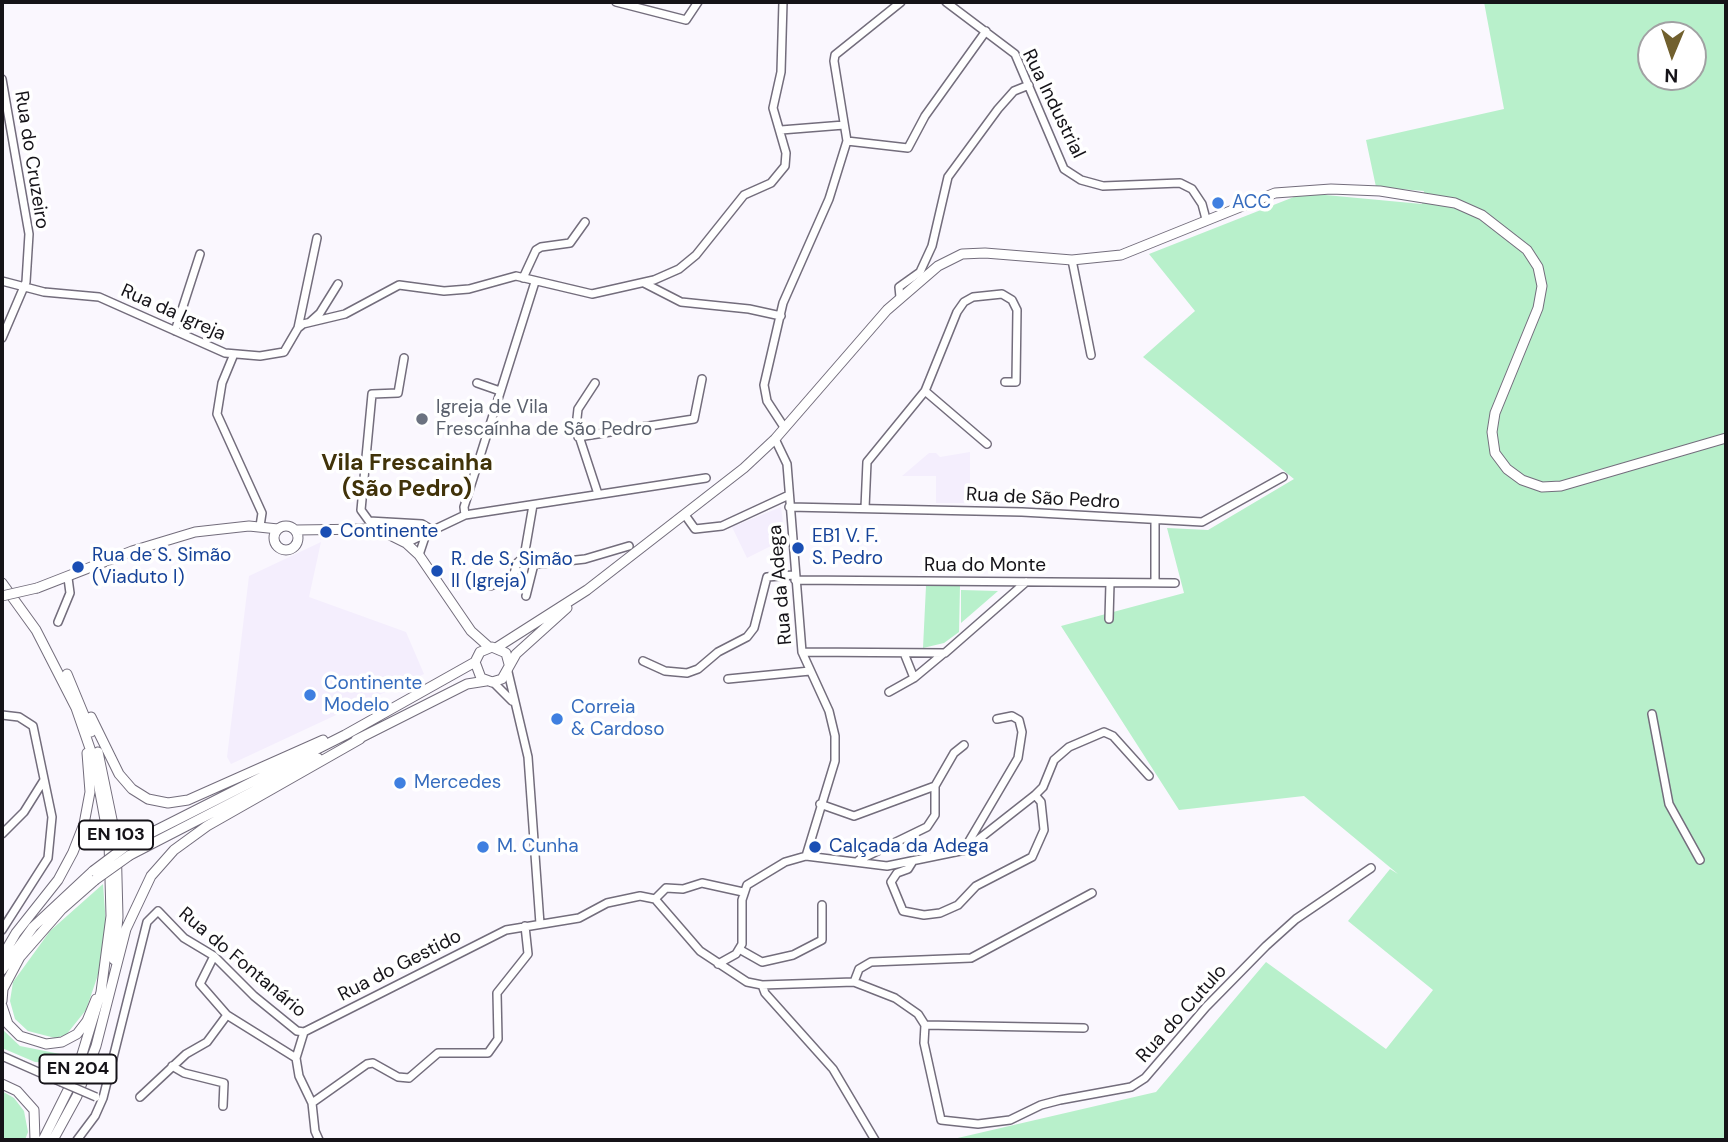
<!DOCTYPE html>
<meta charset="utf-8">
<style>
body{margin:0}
#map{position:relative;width:1728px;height:1142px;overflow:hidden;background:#faf7fe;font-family:"DM Sans",sans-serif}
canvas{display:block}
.frame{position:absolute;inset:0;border:4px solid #151318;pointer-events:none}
.north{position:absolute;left:1637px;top:21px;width:70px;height:70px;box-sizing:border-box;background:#fff;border:2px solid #a1a1a3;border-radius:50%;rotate:182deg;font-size:19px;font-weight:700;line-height:28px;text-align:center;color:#151318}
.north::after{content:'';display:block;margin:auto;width:24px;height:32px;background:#71602e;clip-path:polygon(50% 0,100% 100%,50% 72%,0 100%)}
</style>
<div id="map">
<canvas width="1728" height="1142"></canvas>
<div class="frame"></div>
<div class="north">N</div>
</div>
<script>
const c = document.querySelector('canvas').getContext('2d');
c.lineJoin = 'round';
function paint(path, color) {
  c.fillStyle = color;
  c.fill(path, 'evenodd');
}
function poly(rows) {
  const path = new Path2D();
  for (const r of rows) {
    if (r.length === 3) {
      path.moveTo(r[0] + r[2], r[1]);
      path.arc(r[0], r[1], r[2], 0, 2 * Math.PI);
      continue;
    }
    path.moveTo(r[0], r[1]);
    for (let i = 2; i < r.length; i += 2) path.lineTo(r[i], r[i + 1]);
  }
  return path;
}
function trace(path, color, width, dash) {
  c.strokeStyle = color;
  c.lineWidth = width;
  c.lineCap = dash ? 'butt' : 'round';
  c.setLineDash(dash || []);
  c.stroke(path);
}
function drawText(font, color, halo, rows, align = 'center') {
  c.font = font + ' "DM Sans",sans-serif';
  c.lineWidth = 7;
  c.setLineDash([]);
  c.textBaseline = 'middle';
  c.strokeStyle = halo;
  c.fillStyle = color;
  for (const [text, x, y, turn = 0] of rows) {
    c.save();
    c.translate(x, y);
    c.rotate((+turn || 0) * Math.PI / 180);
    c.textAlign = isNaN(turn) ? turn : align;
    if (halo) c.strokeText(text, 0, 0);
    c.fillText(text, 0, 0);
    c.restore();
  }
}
paint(poly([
 [970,452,970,503,936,503,936,476,902,476,929,453,936,453,940,457],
 [781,507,785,539,747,558,732,527],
 [321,542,309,597,406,632,424,674,231,764,227,757,249,576]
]), '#f4eefd');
paint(poly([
 [1484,2,1726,2,1726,1140,949,1140,1156,1092,1266,962,1386,1049,1433,990,1348,921,1390,869,1398,874,1304,796,1179,810,1061,626,1184,593,1167,528,1208,530,1294,479,1143,357,1195,311,1149,254,1304,193,1422,204,1424,191,1376,187,1366,140,1504,109],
 [1651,35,1693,35,1693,77,1651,77],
 [926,586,960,586,959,632,944,643,923,648],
 [961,590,998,591,961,623],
 [103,884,106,925,100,969,86,1010,66,1035,55,1038,28,1031,15,1019,10,1001,13,982,50,931],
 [2,1029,20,1046,70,1056,52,1063,35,1062,2,1048],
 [2,1091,14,1098,24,1111,28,1132,25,1140,2,1140]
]), '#b8f0cb');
const minor = poly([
 [616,2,686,20,698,2],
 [946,2,1015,54,1064,169,1081,180,1103,186,1180,183,1192,189,1202,204,1206,219],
 [2,79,29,234,26,282,2,338],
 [781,130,844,125],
 [847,141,908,148,925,116,986,31],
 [1072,260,1091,355],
 [523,278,536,250,541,247,570,243,585,222],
 [2,281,44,292,99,297,225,353,260,356,284,352,298,328,303,324,345,314,399,285,444,291,469,289,516,276,592,294,654,280,679,269,696,255,744,195,771,183,785,166,786,153,773,108,781,72,783,2],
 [644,283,681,302,749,309,781,316],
 [900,297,899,287,920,272,932,246,948,177,998,109,1014,91,1029,85],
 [310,322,320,313,338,284],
 [298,328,317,238],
 [175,331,200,254],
 [234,354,222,383,217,414,262,513,260,526],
 [404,358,398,393,372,394,361,510,369,521,422,524,432,530],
 [477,383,500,391],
 [595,383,578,409,576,427,598,494],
 [925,391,987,444],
 [784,427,767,401,764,385,783,303,829,199,847,141,834,61,835,55,901,2],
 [578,437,694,419,702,379],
 [789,507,1022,512,1202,522,1283,477],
 [865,508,867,462,925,391,957,312,964,302,973,297,1002,294,1012,300,1017,310,1016,382,1005,382],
 [465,515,464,507,535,282],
 [685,515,695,529,722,526,789,495],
 [406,543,465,515,706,478],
 [419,555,426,534],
 [524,557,534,564,549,563,585,559,629,546],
 [795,580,1175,583],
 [1155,583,1155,521],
 [490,586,513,577,517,563,524,557,533,505],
 [526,596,534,564],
 [1109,619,1110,583],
 [58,622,70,593,68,578],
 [802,652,945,653,1026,582],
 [904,653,914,678,944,653],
 [643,661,665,671,687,673,698,669,718,652,747,637,754,628,767,577,794,575],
 [508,672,528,757,540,924],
 [728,679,810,671],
 [493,682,512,701],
 [889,692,914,678],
 [1652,714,1669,804,1700,860],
 [2,715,19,717,33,726,52,817,48,858,2,930],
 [820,804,854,816,935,786],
 [2,834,24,812,44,780],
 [965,848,1018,758,1022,732,1019,720,1012,716,997,719],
 [806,856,887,866,965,850,1035,795,1043,787,1054,760,1069,747,1104,732,1113,736,1149,776],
 [859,860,927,827,935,815,935,786,954,753,964,745],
 [913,861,908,869,897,873,891,882,903,911,924,915,940,913,958,905,976,886,1032,857,1044,830,1041,802,1035,795],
 [655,899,666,888,683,889,702,883,743,892],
 [739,949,762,962,793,955,822,940,822,905],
 [214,956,200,984,227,1015,296,1058],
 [718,964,736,954,742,944,742,900,747,885,785,862,806,856,835,761,835,736,829,711,802,652,787,464,775,439],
 [854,982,859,969,871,962,971,958,1092,893],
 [762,985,765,993,833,1069,875,1140],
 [925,1025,1084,1028],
 [2,1056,61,1082],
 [172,1066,184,1073,224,1083,223,1106],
 [140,1097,186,1054,207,1042,227,1015],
 [312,1103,367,1064,373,1063,398,1077,409,1078,438,1053,488,1053,498,1039,497,993,528,954,525,926],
 [77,1140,95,1116,103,1098,147,922,158,911,184,938,214,956,254,996,297,1031,304,1032],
 [319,1140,315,1131,312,1103,299,1076,296,1058,304,1032,506,930,579,918,607,903,640,896,655,899,700,951,747,982,762,985,854,982,895,998,918,1014,925,1025,924,1043,941,1120,978,1124,1010,1120,1041,1105,1060,1100,1131,1087,1145,1078,1206,1007,1266,946,1296,919,1371,868]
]);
const major = poly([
 [286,538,12],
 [296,530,370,529,386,533,406,543,419,555,471,631,489,647],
 [2,583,36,630,76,708,94,760,109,842,111,916,101,992,76,1074,43,1140],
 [37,588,132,551,195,532,249,526,278,529],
 [496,648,587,590,744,468,775,439,887,310,938,266,962,254,985,253,1072,260,1121,255,1275,193,1331,189,1380,191,1455,203,1482,215,1527,250,1538,267,1542,286,1538,308,1495,413,1492,432,1495,453,1507,469,1522,480,1542,487,1561,486,1726,438],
 [509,664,506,653,492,647,480,652,475,662,481,678,492,682,502,679,516,654,567,608],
 [67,674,91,732],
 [91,717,119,774,132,789,148,799,168,803,188,800,323,740],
 [356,740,467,684,486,681],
 [98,752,116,839,118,917,114,960],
 [129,844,345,735,475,662],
 [130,855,318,758],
 [2,957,16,933,58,880,73,852,84,824,90,792,87,753],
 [2,970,33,927,93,871],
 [2,1001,3,989,20,957,62,909,95,880],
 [2,1006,8,1024,20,1036,46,1044,62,1042,77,1034,87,1021,96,999],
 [2,1084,17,1091,34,1110,35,1140],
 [53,1140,77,1096,96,1046,126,929,151,876,174,850,207,826,360,739]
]);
trace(minor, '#736d7c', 10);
trace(major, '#736d7c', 11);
trace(minor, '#fff', 7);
trace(major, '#fff', 9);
const minorBridge = poly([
 [61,1082,96,1097]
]);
const majorBridge = poly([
 [2,596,37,588],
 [93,871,129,844],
 [95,880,130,855]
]);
trace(minorBridge, '#736d7c', 10, []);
trace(majorBridge, '#736d7c', 11, []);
trace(minorBridge, '#fff', 7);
trace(majorBridge, '#fff', 9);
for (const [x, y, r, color] of [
 [1218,203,7,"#3f7fe0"],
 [422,419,7,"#6b7280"],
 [326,532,7,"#1a4fb4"],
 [798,548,7,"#1a4fb4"],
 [78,567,7,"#1a4fb4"],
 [437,571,7,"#1a4fb4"],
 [310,695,7,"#3f7fe0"],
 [557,719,7,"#3f7fe0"],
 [400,783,7,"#3f7fe0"],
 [483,847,7,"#3f7fe0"],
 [815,847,7,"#1a4fb4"]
]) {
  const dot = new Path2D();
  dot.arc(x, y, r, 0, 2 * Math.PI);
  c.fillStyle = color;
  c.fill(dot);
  trace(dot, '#fff', 2.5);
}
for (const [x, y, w] of [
 [116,835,74],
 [78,1069,77]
]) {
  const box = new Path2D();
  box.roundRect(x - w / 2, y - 14.5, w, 29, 5);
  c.fillStyle = '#fff';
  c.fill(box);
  trace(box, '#151318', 2);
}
drawText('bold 18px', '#151318', null, [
 ["EN 103",116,835],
 ["EN 204",78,1069]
]);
drawText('19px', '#151318', '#fff', [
 ["Rua Industrial",1053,104,64],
 ["Rua do Cruzeiro",31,160,81],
 ["Rua da Igreja",173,313,24],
 ["Rua de São Pedro",1043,499,3],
 ["Rua do Monte",985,566],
 ["Rua da Adega",781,585,-95],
 ["Rua do Fontanário",242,963,40],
 ["Rua do Gestido",400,966,-27],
 ["Rua do Cutulo",1182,1014,-48]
]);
drawText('19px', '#366cbe', '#fff', [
 ["ACC",1232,203],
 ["Continente",324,684],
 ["Modelo",324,706],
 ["Correia",571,708],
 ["& Cardoso",571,730],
 ["Mercedes",414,783],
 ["M. Cunha",497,847]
], 'left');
drawText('19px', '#5b616d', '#fff', [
 ["Igreja de Vila",436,408],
 ["Frescaínha de São Pedro",436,430]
], 'left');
drawText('19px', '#164399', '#fff', [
 ["Continente",340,532],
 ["EB1 V. F.",812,537],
 ["S. Pedro",812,559],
 ["Rua de S. Simão",92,556],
 ["(Viaduto I)",92,578],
 ["R. de S. Simão",451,560],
 ["II (Igreja)",451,582],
 ["Calçada da Adega",829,847]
], 'left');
drawText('bold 23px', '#413309', '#fff', [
 ["Vila Frescainha",407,464],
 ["(São Pedro)",407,490]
]);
</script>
